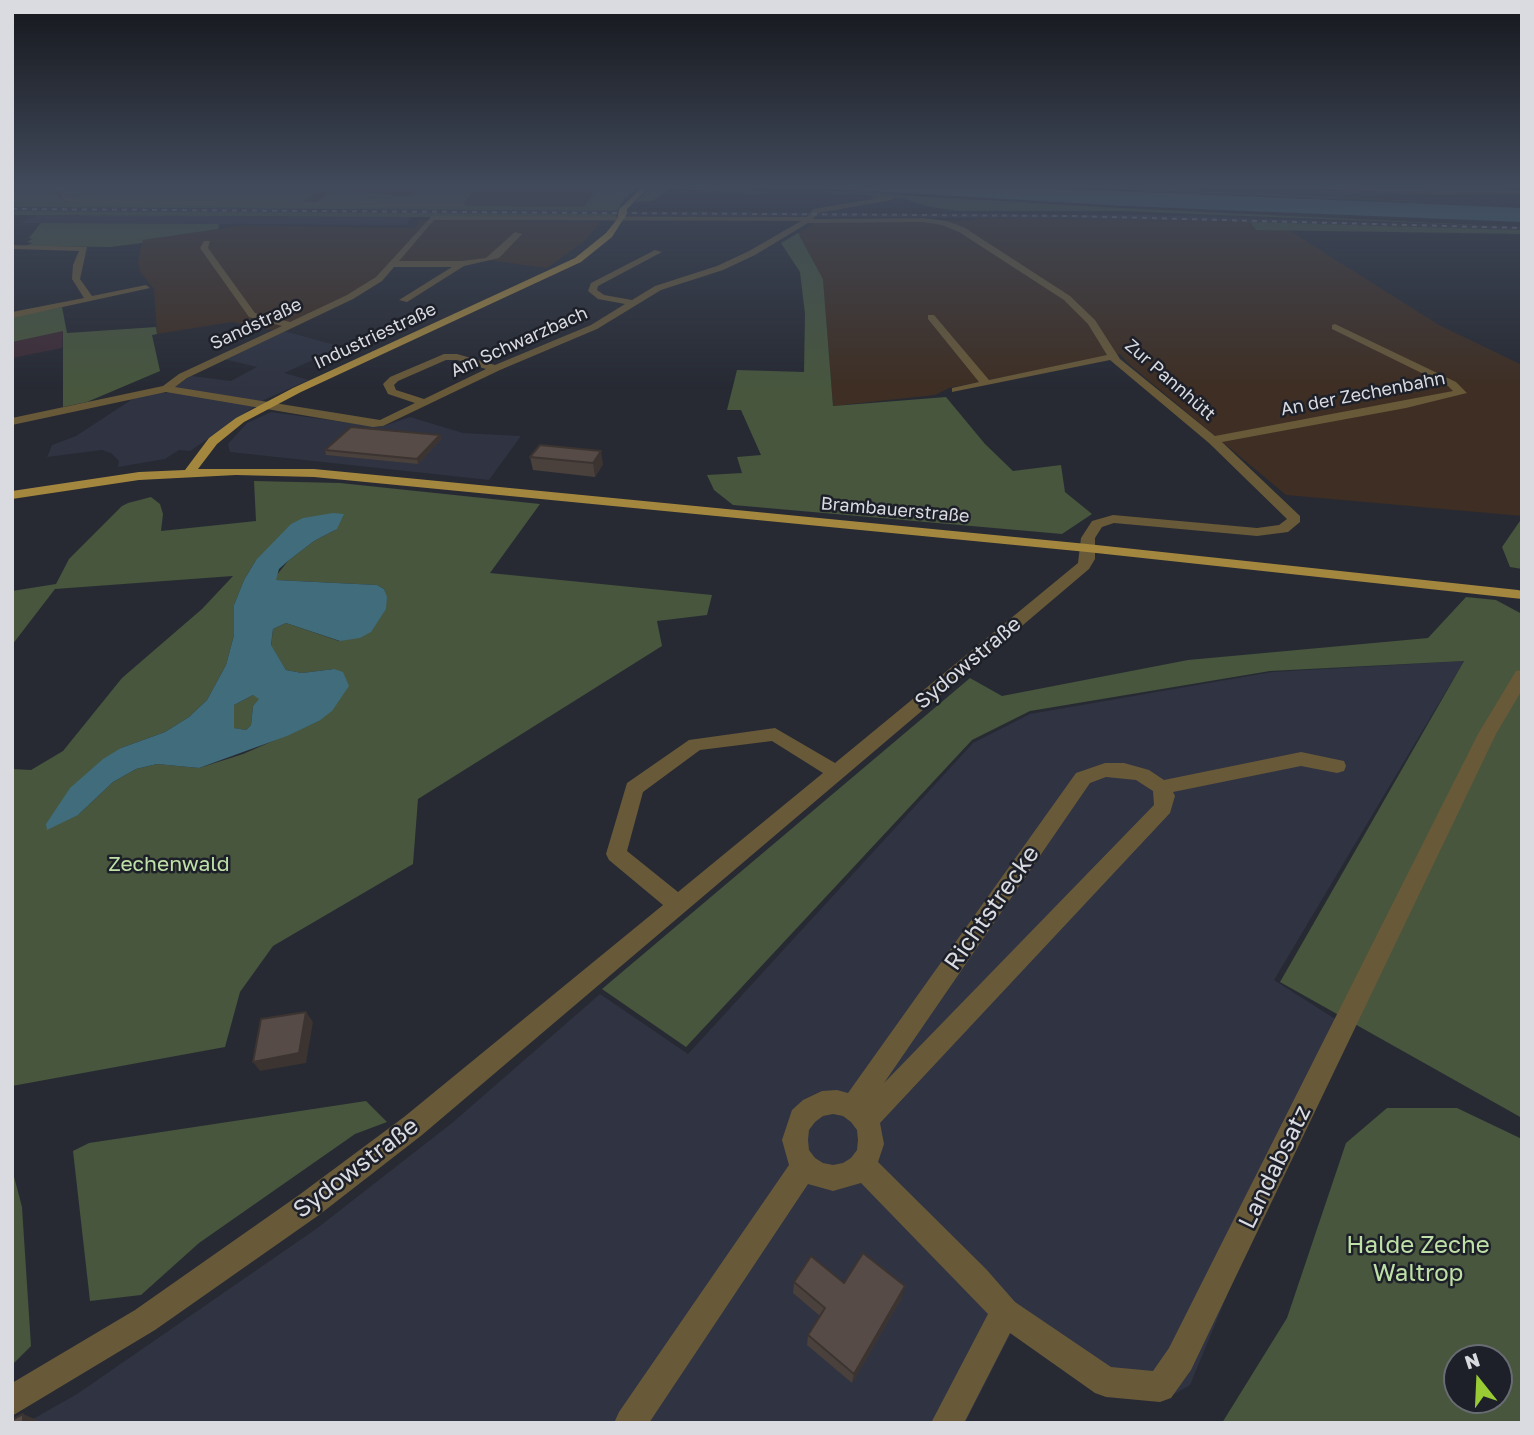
<!DOCTYPE html>
<meta charset="utf-8">
<style>
body{margin:0}
#map{position:relative;width:1534px;height:1435px;overflow:hidden;background:#272a33;font-family:"Golos Text",sans-serif}
canvas{display:block}
.frame{position:absolute;inset:0;border:14px solid #d9dbe1;pointer-events:none}
.north{position:absolute;left:1443px;top:1344px;width:70px;height:70px;box-sizing:border-box;background:#1e2029;border:2px solid #696b73;border-radius:50%;rotate:342deg;font-size:19px;font-weight:700;line-height:28px;text-align:center;color:#d9dbe1}
.north::after{content:'';display:block;margin:auto;width:24px;height:32px;background:#99cb35;clip-path:polygon(50% 0,100% 100%,50% 72%,0 100%)}
</style>
<div id="map">
<canvas width="1534" height="1435"></canvas>
<div class="frame"></div>
<div class="north">N</div>
</div>
<script>
const c = document.querySelector('canvas').getContext('2d');
c.lineJoin = 'round';
function paint(path, color) {
  c.fillStyle = color;
  c.fill(path, 'evenodd');
}
function poly(rows) {
  const path = new Path2D();
  for (const r of rows) {
    path.moveTo(r[0], r[1]);
    for (let i = 2; i < r.length; i += 2) path.lineTo(r[i], r[i + 1]);
  }
  return path;
}
function trace(path, color, width, dash) {
  c.strokeStyle = color;
  c.lineWidth = width;
  c.lineCap = dash ? 'butt' : 'round';
  c.setLineDash(dash || []);
  c.stroke(path);
}
function drawText(font, color, halo, rows, align = 'center') {
  c.font = font + ' "Golos Text",sans-serif';
  c.lineWidth = 5;
  c.setLineDash([]);
  c.textBaseline = 'middle';
  c.strokeStyle = halo;
  c.fillStyle = color;
  for (const [text, x, y, turn = 0] of rows) {
    c.save();
    c.translate(x, y);
    c.rotate((+turn || 0) * Math.PI / 180);
    c.textAlign = isNaN(turn) ? turn : align;
    if (halo) c.strokeText(text, 0, 0);
    c.fillText(text, 0, 0);
    c.restore();
  }
}
paint(poly([
 [12,207,1151,215,1522,227,1522,230,1101,219,12,211],
 [37,215,402,217,412,216,407,224,398,225,20,223],
 [284,331,342,347,284,373,309,380,264,400,190,451,179,450,165,459,118,467,119,461,111,453,102,450,47,457,52,445,76,436,134,398,149,393,166,393,191,376,231,381,257,367,224,359],
 [271,412,380,427,410,417,463,433,521,436,489,480,230,452,228,444,247,423],
 [1464,661,1274,980,1340,1022,1190,1385,1171,1396,1013,1329,965,1423,26,1423,77,1394,316,1229,452,1123,600,994,688,1054,973,743,1030,714,1272,672]
]), '#2f3342');
paint(poly([
 [12,188,629,188,605,209,12,205],
 [975,218,1227,221,1249,222,1256,230,1287,229,1439,325,1522,365,1522,516,1286,495,1129,364,1120,354,949,388,935,395,833,406,823,279,798,233,816,222,976,220],
 [420,220,600,222,586,240,547,268,488,260,394,264,379,279,291,325,273,330,232,322,157,334,154,289,141,273,138,263,142,240,239,226,415,228]
]), '#3e2e23');
paint(poly([
 [63,330,62,348,12,358,12,341]
]), '#3d2c36');
paint(poly([
 [12,188,50,188,66,202,580,207,585,206,597,188,638,188,624,199,617,211,12,207],
 [61,188,317,188,310,199,292,203,89,201,71,198],
 [331,188,408,197,418,188,476,188,463,204,316,203],
 [650,188,712,188,764,191,761,194,670,188,653,201,635,202],
 [1094,188,1199,188,1202,191,1522,206],
 [832,191,1121,208,1522,227,1122,211,957,211,926,206,903,198,873,199,872,195,830,193],
 [12,211,616,214,615,217,402,217,12,215],
 [1250,222,1522,230,1522,234,1256,230],
 [41,223,219,224,218,229,143,240,142,243,110,247,26,246,32,243,27,242,32,239,29,238],
 [798,233,823,279,833,406,946,397,985,444,1013,471,1061,465,1065,492,1092,514,1062,534,733,505,714,490,707,475,742,473,737,457,761,455,741,410,727,410,737,370,804,372,805,314,800,272,781,243],
 [62,307,67,333,156,327,157,334,152,335,160,371,87,402,63,407,63,331,12,342,12,317],
 [254,481,340,483,540,504,490,573,712,595,707,615,657,621,662,646,418,799,413,864,273,946,240,992,225,1047,12,1086,12,769,31,770,63,751,122,678,202,609,233,576,55,589,12,645,12,591,56,584,69,559,122,506,128,503,151,497,160,504,163,514,161,531,256,521],
 [337,529,314,541,288,561,276,576,276,580,377,585,384,589,386,597,386,609,339,641,286,623,273,629,271,646,286,670,302,673,334,669,319,721,243,754,199,768,157,764,136,769,113,782,78,815,121,748,165,732,189,717,207,700,226,665,234,635,234,605,244,580,256,560],
 [1522,518,1522,569,1510,567,1502,547],
 [1466,597,1496,600,1522,614,1522,1118,1280,982,1464,661,1270,671,1030,711,972,740,686,1047,602,989,970,678,1002,696,1188,660,1428,638],
 [253,695,259,696,259,700,253,706,251,725,246,730,233,728,234,705],
 [366,1101,387,1122,355,1134,199,1243,141,1295,90,1301,73,1151,89,1143],
 [1387,1108,1457,1108,1522,1139,1522,1423,1222,1423,1287,1318,1346,1143],
 [1457,1358,1499,1358,1499,1400,1457,1400],
 [12,1169,22,1207,31,1346,12,1365]
]), '#47563d');
paint(poly([
 [818,188,1048,188,1522,208,1522,222,1126,206],
 [333,513,344,514,337,529,314,541,288,561,279,569,276,580,377,585,384,589,387,597,386,609,371,632,360,638,340,641,286,623,273,629,271,645,286,670,302,673,334,669,343,672,349,686,332,711,319,721,287,736,199,768,157,764,136,769,113,782,78,815,47,830,46,824,70,788,103,759,121,748,165,732,189,717,207,700,226,665,234,635,234,605,244,580,256,560,291,524,303,518],
 [253,695,259,699,253,706,251,725,246,730,234,728,234,705]
]), '#406c7b');
paint(poly([
 [55,188,62,188,70,197,94,200,462,203,466,205,462,207,94,204,65,201,55,188],
 [1311,188,1522,190,1522,194,1436,195,1311,188],
 [890,196,893,200,818,213,813,219,923,218,947,221,965,228,1070,296,1095,320,1120,359,1215,436,1453,391,1448,386,1332,329,1332,325,1335,324,1456,382,1467,393,1406,408,1222,442,1300,516,1300,522,1288,532,1257,536,1114,523,1102,527,1095,538,1095,559,1089,569,422,1135,319,1215,155,1330,12,1416,12,1383,135,1310,299,1195,404,1117,663,905,609,860,606,854,627,783,689,740,775,728,835,763,1078,563,1081,538,1092,521,1113,515,1257,528,1279,525,1287,519,1209,443,1110,360,952,392,952,388,979,382,928,319,928,315,934,315,989,380,1107,355,1088,324,1064,300,959,232,942,225,923,222,808,223,755,255,723,270,661,290,597,329,500,370,383,426,373,427,166,392,12,425,12,418,163,386,179,374,282,326,249,317,200,248,204,241,210,241,208,248,255,313,290,322,347,295,376,277,432,216,807,217,813,209,890,196],
 [434,220,801,221,749,251,717,266,655,286,632,300,604,295,597,290,598,286,662,252,655,250,591,283,588,291,598,299,625,304,591,325,495,365,457,354,444,354,390,377,383,384,388,394,415,403,380,420,175,387,187,378,353,299,382,281,394,267,452,267,399,300,407,302,464,266,499,258,522,234,515,232,486,258,462,261,399,261,434,220],
 [446,360,457,360,486,369,424,399,396,390,394,385,398,381,446,360],
 [772,741,823,773,678,892,627,851,643,792,700,750,772,741],
 [12,245,87,247,80,279,92,296,146,285,150,288,12,318,12,312,84,298,72,279,73,265,79,251,12,249,12,245],
 [1522,670,1522,690,1496,734,1191,1370,1171,1398,1160,1402,1106,1397,1095,1393,1010,1333,964,1423,931,1423,988,1314,861,1183,833,1191,808,1184,649,1423,614,1423,619,1412,789,1165,782,1140,792,1110,803,1100,822,1091,837,1090,848,1093,1076,773,1105,763,1124,763,1149,770,1164,780,1301,752,1344,761,1346,766,1344,771,1337,773,1301,766,1173,792,1175,796,1170,813,880,1123,884,1144,878,1162,986,1269,1015,1302,1111,1367,1153,1371,1169,1348,1478,734,1516,671,1522,670],
 [1106,777,1136,780,1153,791,1154,805,884,1083,1090,783,1106,777],
 [833,1114,843,1116,851,1122,857,1130,858,1140,857,1150,851,1158,843,1163,833,1165,823,1163,815,1158,809,1150,808,1140,809,1130,815,1122,823,1116,833,1114]
]), '#685939');
paint(poly([
 [641,188,648,188,623,213,626,215,612,237,581,262,301,392,244,422,217,444,198,469,314,469,1087,544,1518,590,1522,591,1522,599,1087,552,314,477,236,475,139,480,12,499,12,491,139,472,185,470,209,438,236,418,293,388,575,258,606,233,622,213,620,209,641,188]
]), '#a4873f');
trace(poly([
 [12,209,1073,216,1522,228]
]), '#81848b', 2, [5, 5]);
trace(poly([
 [622,215,623,211]
]), '#a4873f', 8);
paint(poly([
 [440,435,441,439,418,464,326,455,325,450],
 [540,445,603,464,595,477,533,470,530,457],
 [794,1282,844,1283,902,1297,852,1383,807,1345,808,1335,820,1316,793,1293]
]), '#4a403c');
paint(poly([
 [440,435,441,439,418,464,417,459],
 [601,451,603,464,595,477,593,463],
 [306,1012,313,1022,306,1063,260,1071,253,1062],
 [905,1286,902,1297,852,1383,854,1374],
 [23,1414,37,1420,37,1423,23,1423]
]), '#3c3431');
const building = poly([
 [351,427,440,435,417,459,325,450,351,427],
 [540,445,601,451,593,463,530,457,540,445],
 [306,1012,299,1053,253,1062,261,1019,306,1012],
 [863,1253,905,1286,854,1374,808,1335,825,1308,794,1282,811,1256,844,1283,863,1253],
 [23,1414,23,1423,12,1423,12,1420,23,1414]
]);
paint(building, '#564b46');
trace(building, '#3c3431', 2);
const sky = c.createLinearGradient(0, 0, 0, 389);
sky.addColorStop(0, '#15171c');
sky.addColorStop(0.48, '#414a5b');
sky.addColorStop(1, '#414a5b00');
c.fillStyle = sky;
c.fillRect(0, 0, 1534, 389);
drawText('18px', '#d9dbe1', '#1e2029', [
 ["Sandstraße",256,324,-25],
 ["Industriestraße",375,336,-25],
 ["Am Schwarzbach",519,342,-24],
 ["Zur Pannhütt",1170,380,41],
 ["An der Zechenbahn",1363,394,-11],
 ["Brambauerstraße",895,510,5]
]);
drawText('21px', '#d9dbe1', '#1e2029', [
 ["Sydowstraße",968,663,-40]
]);
drawText('21px', '#bfe1a7', '#1e2029', [
 ["Zechenwald",169,864]
]);
drawText('24px', '#d9dbe1', '#1e2029', [
 ["Richtstrecke",992,908,-55],
 ["Landabsatz",1275,1167,-64],
 ["Sydowstraße",356,1168,-37]
]);
drawText('24px', '#bfe1a7', '#1e2029', [
 ["Halde Zeche",1418,1245],
 ["Waltrop",1418,1273]
]);
</script>
